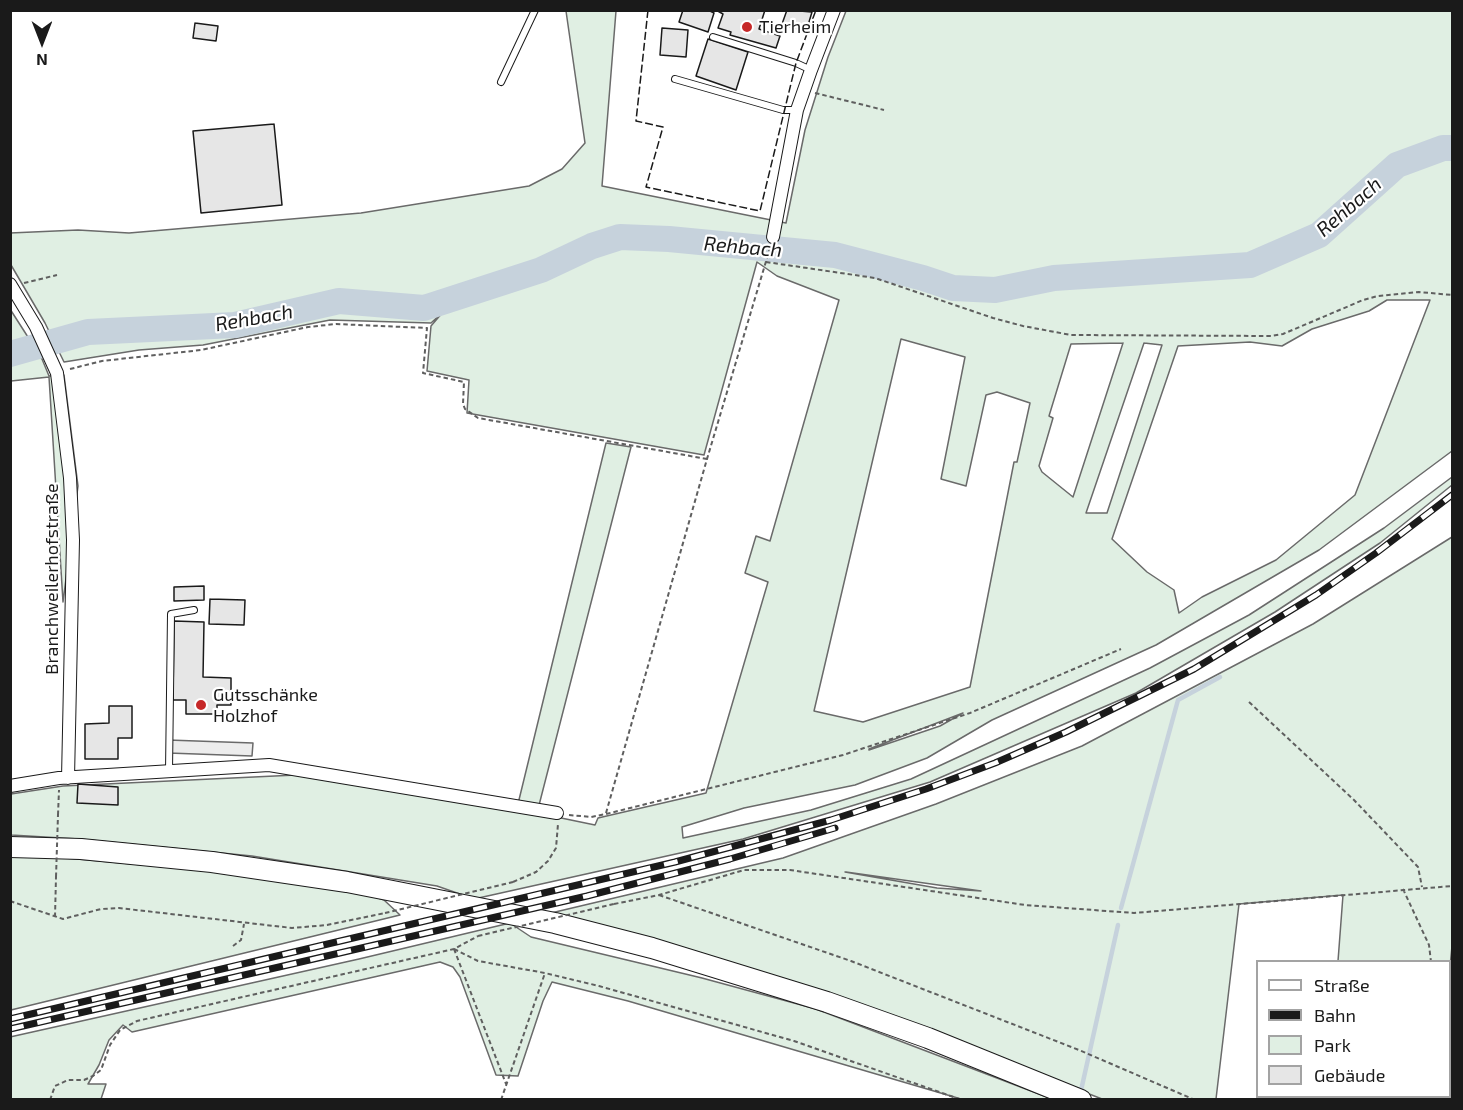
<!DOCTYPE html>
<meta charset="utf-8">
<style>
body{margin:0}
#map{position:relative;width:1463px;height:1110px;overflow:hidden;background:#fff;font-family:"Exo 2",sans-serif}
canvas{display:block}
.frame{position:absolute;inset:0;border:12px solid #1a1a1a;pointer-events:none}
.legend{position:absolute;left:1256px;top:960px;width:195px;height:138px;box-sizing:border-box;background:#fff;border:2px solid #a3a3a3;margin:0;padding:8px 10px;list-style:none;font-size:18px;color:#1a1a1a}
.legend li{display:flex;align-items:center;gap:12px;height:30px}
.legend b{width:30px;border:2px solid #a3a3a3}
.north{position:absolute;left:12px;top:12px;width:60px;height:60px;-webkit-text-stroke:4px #fff;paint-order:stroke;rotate:180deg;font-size:16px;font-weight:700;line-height:24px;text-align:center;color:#1a1a1a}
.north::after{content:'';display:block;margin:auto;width:21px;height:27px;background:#1a1a1a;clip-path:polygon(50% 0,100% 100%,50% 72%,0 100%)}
</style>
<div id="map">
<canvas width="1463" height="1110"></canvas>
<div class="frame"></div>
<ul class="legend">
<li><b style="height:8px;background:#fff"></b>Straße</li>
<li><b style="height:8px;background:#1a1a1a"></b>Bahn</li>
<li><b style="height:16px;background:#e0efe3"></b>Park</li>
<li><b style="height:16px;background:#e6e6e6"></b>Gebäude</li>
</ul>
<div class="north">N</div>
</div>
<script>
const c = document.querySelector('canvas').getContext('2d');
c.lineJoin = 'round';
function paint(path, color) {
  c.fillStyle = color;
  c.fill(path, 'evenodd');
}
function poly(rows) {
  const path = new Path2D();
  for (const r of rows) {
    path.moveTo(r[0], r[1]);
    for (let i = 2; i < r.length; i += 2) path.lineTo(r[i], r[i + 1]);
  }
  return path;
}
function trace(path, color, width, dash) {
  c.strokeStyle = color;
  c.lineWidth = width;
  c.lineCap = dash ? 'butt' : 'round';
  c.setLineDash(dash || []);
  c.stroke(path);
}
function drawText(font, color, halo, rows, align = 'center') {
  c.font = font + ' "Exo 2",sans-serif';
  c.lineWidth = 4.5;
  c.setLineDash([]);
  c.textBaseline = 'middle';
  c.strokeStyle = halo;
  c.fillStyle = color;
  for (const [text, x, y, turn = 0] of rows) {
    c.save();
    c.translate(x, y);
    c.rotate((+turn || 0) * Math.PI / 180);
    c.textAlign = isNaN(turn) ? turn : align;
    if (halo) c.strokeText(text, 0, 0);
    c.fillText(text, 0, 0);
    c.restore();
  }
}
const green = poly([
 [566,11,616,11,602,186,786,223,805,130,828,57,846,11,1452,11,1452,451,1319,550,1156,645,992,720,927,758,855,785,744,808,682,827,683,838,811,810,911,779,1150,668,1249,615,1384,528,1452,477,1452,485,1380,543,1275,612,1136,693,930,782,743,839,474,899,437,886,252,856,79,839,11,835,11,794,63,786,296,775,517,808,606,443,631,447,537,813,595,825,598,818,706,793,768,582,745,573,756,536,770,541,839,300,777,276,757,262,704,455,467,413,469,380,427,371,431,326,443,312,431,323,330,320,203,345,139,350,64,362,45,323,11,265,10,233,78,230,129,233,361,213,529,186,562,169,585,143,566,11],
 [1387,300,1430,300,1355,495,1276,560,1202,597,1179,613,1174,590,1147,572,1112,539,1178,346,1250,342,1282,346,1312,329,1369,311,1387,300],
 [901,339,965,357,941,479,966,486,986,395,997,392,1030,403,1017,462,1014,462,970,687,863,722,814,711,901,339],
 [1123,343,1073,497,1042,472,1039,466,1053,418,1049,416,1071,344,1123,343],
 [1144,343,1162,345,1107,513,1086,513,1144,343],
 [963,713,940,726,869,750,869,749,963,713],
 [10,309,42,359,49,376,64,375,78,486,63,602,49,377,11,381,10,309],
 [1452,537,1452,946,1450,967,1450,962,1338,961,1343,895,1239,904,1216,1099,1102,1099,979,1051,551,913,783,858,936,804,1082,746,1313,624,1452,537],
 [845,872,846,872,981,891,937,888,845,872],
 [10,853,222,872,364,893,384,900,400,915,11,1010,10,853],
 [510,923,531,937,702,978,816,1009,1052,1099,961,1099,628,1001,552,982,543,1001,518,1076,496,1075,460,977,453,967,440,962,132,1032,123,1025,109,1040,99,1065,88,1084,106,1084,101,1099,11,1099,10,1037,359,959,510,923],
 [1326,1096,1431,1096,1431,1097,1430,1100,1326,1099,1326,1096]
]);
paint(green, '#e0efe3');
trace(green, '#6a6a6a', 1.5);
const parking = poly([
 [168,740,253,743,252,756,168,753,168,740]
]);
paint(parking, '#ededed');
trace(parking, '#6a6a6a', 1.5);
trace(poly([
 [1121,908,1178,700,1220,677],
 [1080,1095,1118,925]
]), '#c6d2dc', 4.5);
trace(poly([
 [10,354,88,332,235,325,339,301,424,308,541,270,592,246,620,237,669,239,835,255,923,278,953,288,995,290,1054,278,1250,265,1319,235,1397,165,1443,148,1452,148]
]), '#c6d2dc', 26);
const building = poly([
 [683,10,708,10,714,13,708,32,679,22,683,10],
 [716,10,765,10,759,29,780,36,776,48,730,35,731,32,718,28,723,14,716,10],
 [787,10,812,12,806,32,782,24,787,10],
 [195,23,218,26,216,41,193,38,195,23],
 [662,28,688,30,686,57,660,55,662,28],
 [708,39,748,52,736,90,696,76,708,39],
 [274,124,282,205,201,213,193,131,274,124],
 [204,586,204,600,174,601,174,587,204,586],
 [210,599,245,600,244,625,209,624,210,599],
 [174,621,204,622,203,677,231,678,231,705,217,705,217,714,186,714,186,700,173,700,174,621],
 [109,706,132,706,132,738,118,738,118,759,85,759,85,724,109,723,109,706],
 [78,784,118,787,118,805,77,803,78,784]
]);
paint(building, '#e6e6e6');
trace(building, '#1a1a1a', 1.5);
const service = poly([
 [713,37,796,63,811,70],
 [675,79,783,110,797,110],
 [501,82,535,10],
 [169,771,171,614,194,610]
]);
const minor = poly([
 [773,237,797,110,811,70,834,10],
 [10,284,36,327,57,373,70,478,73,540,68,778],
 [10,786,59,778,269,765,557,813]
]);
const primary = poly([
 [10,847,81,849,212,862,347,882,555,923,652,948,827,1002,928,1038,1081,1100]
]);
trace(service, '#1a1a1a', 8);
trace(minor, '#1a1a1a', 14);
trace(primary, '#1a1a1a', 22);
trace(poly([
 [815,93,884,110],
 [766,262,875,278,993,318,1023,326,1071,335,1271,336,1283,334,1363,300,1378,296,1419,292,1452,295],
 [24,283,57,275],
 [70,369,102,361,201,350,308,327,336,324,427,328,423,373,464,382,463,404,465,409,478,418,707,459],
 [1249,702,1354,800,1418,867,1422,887],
 [606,813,707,459,770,248],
 [58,815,59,790],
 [569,815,591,817,606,814,843,755,970,713,1121,649],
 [513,882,536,872,548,861,556,848,558,824],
 [1403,889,1429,945,1431,962],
 [659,895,851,961,1079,1050,1195,1100],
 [10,901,63,919,101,909,119,908,292,928,327,925,385,913],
 [614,904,659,895,744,870,790,870,1025,905,1134,913,1452,886],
 [55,917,56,877],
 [233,946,241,940,244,924],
 [454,949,478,961,545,973,599,986,794,1041,962,1100],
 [454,949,506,1084],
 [50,1100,55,1086,68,1080,84,1080,93,1076,101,1070,110,1045,120,1030,137,1021,454,949,478,936],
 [501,1100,545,973],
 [1423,1100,1423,1096]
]), '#5f5f5f', 2, [4.5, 3]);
trace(service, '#fff', 6);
trace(minor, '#fff', 12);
trace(primary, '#fff', 20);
const rail = poly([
 [10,1019,675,862,831,820,926,789,995,763,1066,732,1194,669,1316,595,1376,553,1452,495],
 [10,1029,587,896,730,859,835,828],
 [1450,1044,1452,1017],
 [1443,1100,1443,1096]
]);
trace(rail, '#1a1a1a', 7);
trace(rail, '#fff', 4.5, [14]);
trace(poly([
 [56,877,58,815],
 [385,913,513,882],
 [478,936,614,904]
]), '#5f5f5f', 2, [4.5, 3]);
trace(poly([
 [648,10,636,121,663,127,646,187,760,211,796,63,816,10]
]), '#1a1a1a', 1.5, [8, 3]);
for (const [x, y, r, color] of [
 [747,27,6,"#c62828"],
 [201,705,6,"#c62828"]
]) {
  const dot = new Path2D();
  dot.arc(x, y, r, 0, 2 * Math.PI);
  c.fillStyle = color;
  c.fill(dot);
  trace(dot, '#fff', 2);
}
drawText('18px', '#1a1a1a', '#fff', [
 ["Tierheim",759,27],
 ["Gutsschänke",213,695],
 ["Holzhof",213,716]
], 'left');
drawText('18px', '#1a1a1a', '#fff', [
 ["Branchweilerhofstraße",52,579,-90]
]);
drawText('italic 20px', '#1a1a1a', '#fff', [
 ["Rehbach",1349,207,-41],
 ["Rehbach",743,247,5],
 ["Rehbach",254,318,-10]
]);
</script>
